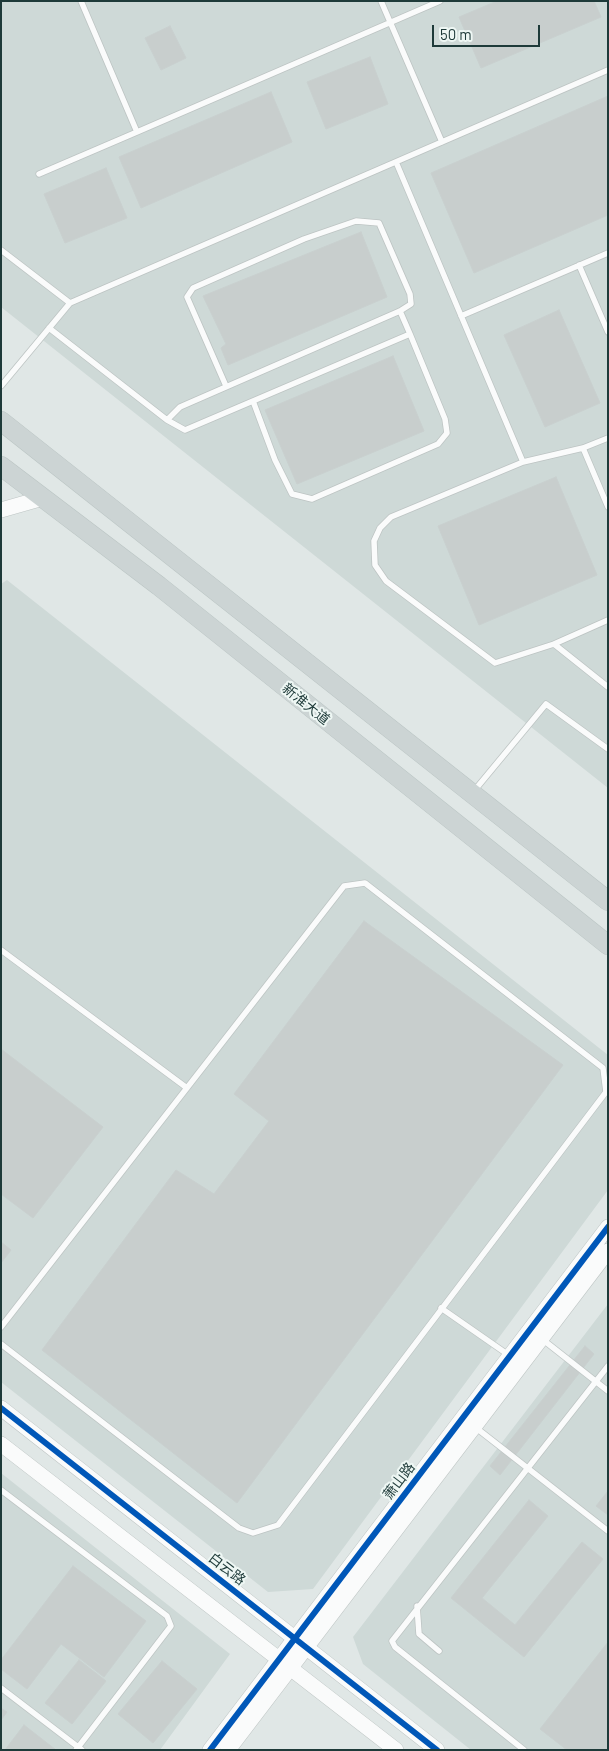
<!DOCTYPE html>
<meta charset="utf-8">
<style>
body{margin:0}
#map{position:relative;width:609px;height:1751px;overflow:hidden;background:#e0e7e6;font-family:Barlow,sans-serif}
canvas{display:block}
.frame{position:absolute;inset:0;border:2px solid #1e3a39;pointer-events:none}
.scale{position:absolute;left:432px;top:25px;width:108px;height:22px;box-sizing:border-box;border:2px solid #1e3a39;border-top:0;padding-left:6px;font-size:15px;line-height:18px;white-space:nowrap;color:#1e3a39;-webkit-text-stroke:4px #eef7f4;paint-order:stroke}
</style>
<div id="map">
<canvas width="609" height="1751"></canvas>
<div class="frame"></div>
<div class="scale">50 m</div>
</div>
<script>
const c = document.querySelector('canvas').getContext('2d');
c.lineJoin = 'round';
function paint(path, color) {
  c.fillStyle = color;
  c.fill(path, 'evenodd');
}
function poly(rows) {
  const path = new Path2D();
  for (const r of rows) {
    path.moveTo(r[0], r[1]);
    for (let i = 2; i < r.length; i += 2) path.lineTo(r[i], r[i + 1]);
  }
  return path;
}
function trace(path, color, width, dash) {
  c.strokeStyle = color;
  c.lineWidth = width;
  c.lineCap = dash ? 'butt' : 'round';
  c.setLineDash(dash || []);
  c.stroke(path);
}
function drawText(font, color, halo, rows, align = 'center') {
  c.font = font + ' Barlow,"Noto Sans SC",sans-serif';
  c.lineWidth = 4;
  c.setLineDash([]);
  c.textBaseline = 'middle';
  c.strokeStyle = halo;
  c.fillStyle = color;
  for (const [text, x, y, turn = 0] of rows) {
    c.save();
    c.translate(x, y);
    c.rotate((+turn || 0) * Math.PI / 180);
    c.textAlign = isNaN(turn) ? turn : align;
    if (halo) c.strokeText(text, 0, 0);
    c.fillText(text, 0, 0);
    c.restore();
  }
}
paint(poly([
 [1,1,608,1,608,788,1,307],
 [7,580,608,1055,608,1190,313,1589,268,1592,1,1382,1,584],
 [608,1304,608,1750,471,1750,363,1664,353,1637],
 [1,1473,230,1654,160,1750,1,1750]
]), '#ced9d7');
const building = poly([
 [497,1,594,1,601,17,481,68,459,17,497,1],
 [170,26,186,58,161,70,145,38,170,26],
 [370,57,388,104,326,129,307,82,370,57],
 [271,92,292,142,141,208,119,157,271,92],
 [608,96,608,215,474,273,431,173,608,96],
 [106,168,127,218,65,243,44,194,106,168],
 [361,232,387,297,228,365,221,348,226,344,203,296,361,232],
 [559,310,600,403,545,427,504,335,559,310],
 [393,356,424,431,297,484,265,410,393,356],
 [556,477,597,575,479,625,438,526,556,477],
 [364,921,563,1065,237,1503,42,1350,176,1170,214,1194,269,1121,234,1094,364,921],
 [1,1049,103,1127,33,1218,1,1194,1,1049],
 [1,1242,11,1250,1,1263,1,1242],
 [585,1346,594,1354,500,1475,490,1466,585,1346],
 [608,1491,608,1515,596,1506,608,1491],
 [529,1500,548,1516,482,1598,515,1625,582,1542,603,1559,524,1657,451,1598,529,1500],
 [73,1566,146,1621,104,1677,61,1644,27,1689,1,1669,1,1660,73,1566],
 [608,1642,608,1750,567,1750,540,1729,608,1642],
 [79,1660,106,1681,72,1724,45,1703,79,1660],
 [162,1661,197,1689,153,1743,118,1714,162,1661],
 [1,1708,7,1712,1,1720,1,1708],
 [24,1725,56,1750,5,1750,24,1725]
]);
paint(building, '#c8cecd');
trace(building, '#c9d0cf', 1);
const service = poly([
 [81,1,137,132,440,1],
 [381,1,442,142],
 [396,162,523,462,391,517,380,528,374,541,375,565,386,581,495,663,554,644],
 [39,174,137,132],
 [1,250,70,303,608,70],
 [579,265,608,332],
 [400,311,410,334],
 [461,316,608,253],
 [49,328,167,420,180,407,400,311,411,304,410,294,379,223,356,221,304,239,193,288,187,297,226,386],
 [1,386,70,303],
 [167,420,185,430,410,334,445,419,447,433,438,444,312,499,292,494,275,460,253,401],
 [583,448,608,507],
 [523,462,583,448,608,438],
 [608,620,554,644,608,687],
 [474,791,546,704,608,749],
 [1,950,187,1088],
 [441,1308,510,1356],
 [1,1327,344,886,365,883,603,1068,606,1092,278,1525,253,1533,239,1528,1,1344],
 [542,1339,608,1391],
 [475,1427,608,1531],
 [1,1490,167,1616,171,1626,76,1750],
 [417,1606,419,1634,439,1651],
 [1,1688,82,1750],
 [524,1750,395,1647,392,1641,608,1366]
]);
const tertiary = poly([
 [1,510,43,498],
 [1,1408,437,1750],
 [1,1444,396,1750],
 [210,1750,608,1227],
 [228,1750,608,1251]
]);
const primary = poly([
 [1,421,608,901],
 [1,466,159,586,608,945]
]);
trace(service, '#bdc4c3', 7);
trace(tertiary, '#bdc4c3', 16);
trace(primary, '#bac4c3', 20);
trace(service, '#fafbfb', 5.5);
trace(tertiary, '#fafbfb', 15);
trace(primary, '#ccd4d4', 19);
trace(poly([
 [1,1408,437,1750],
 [210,1750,608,1227]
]), '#0057b8', 6);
drawText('14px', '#1e3a39', '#eef7f4', [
 ["新淮大道",306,704,39],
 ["萧山路",399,1481,-53],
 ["白云路",227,1569,38]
]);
</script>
